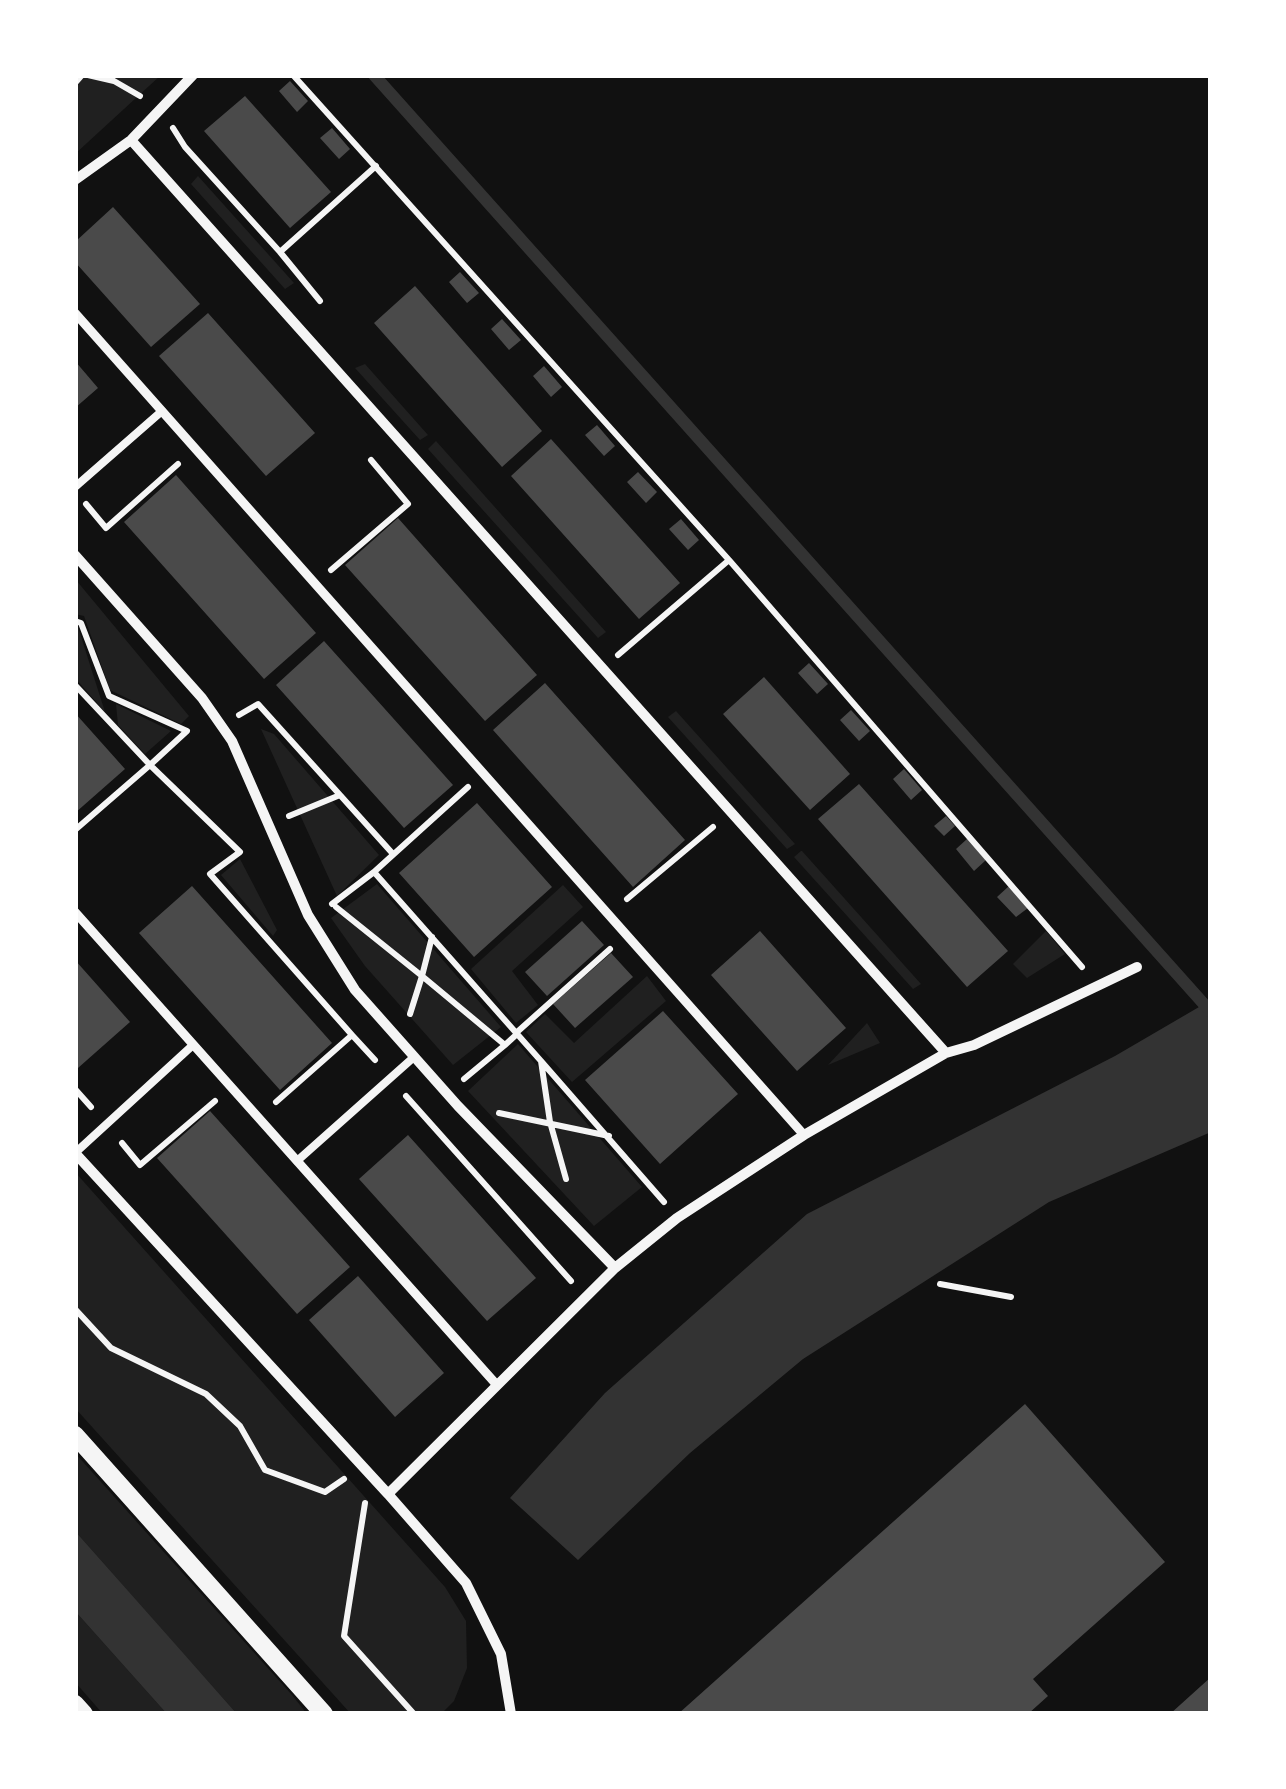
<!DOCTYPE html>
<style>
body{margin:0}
#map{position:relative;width:1286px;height:1789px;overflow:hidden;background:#111;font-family:Barlow,sans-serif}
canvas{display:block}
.frame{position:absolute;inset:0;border:78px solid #fff;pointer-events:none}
</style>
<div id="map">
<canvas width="1286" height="1789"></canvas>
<div class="frame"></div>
</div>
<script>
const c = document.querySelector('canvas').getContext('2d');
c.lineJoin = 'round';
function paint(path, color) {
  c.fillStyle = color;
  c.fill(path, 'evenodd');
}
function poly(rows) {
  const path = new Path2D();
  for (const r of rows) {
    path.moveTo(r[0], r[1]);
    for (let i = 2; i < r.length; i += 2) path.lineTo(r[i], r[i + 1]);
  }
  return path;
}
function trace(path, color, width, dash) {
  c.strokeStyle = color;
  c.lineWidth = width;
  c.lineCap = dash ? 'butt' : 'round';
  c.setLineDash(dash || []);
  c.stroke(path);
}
paint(poly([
 [75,75,161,75,75,154],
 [198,176,294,283,285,289,191,184],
 [365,364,428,435,420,440,355,368],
 [436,441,606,632,598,638,428,449],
 [76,580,189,716,181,724,110,690,84,616,75,614],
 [75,624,77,624,105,712,75,678],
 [116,704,171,731,145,754,118,725],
 [676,711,795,844,787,849,668,717],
 [261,729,274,734,379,855,337,896],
 [801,851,802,851,921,984,913,989,794,857],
 [240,859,277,930,273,936,221,875],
 [377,884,501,1027,453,1065,365,966,331,918],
 [563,885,583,907,512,971,538,1005,516,1023,471,969],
 [1046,931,1065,954,1027,978,1013,964],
 [647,976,666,1001,572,1082,526,1032,545,1014,574,1043],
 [867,1023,880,1043,828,1065],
 [518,1044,642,1187,594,1226,468,1091],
 [75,1172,445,1587,466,1621,467,1668,454,1701,441,1714,351,1714,75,1408],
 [75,1453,292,1695,307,1714,237,1714,75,1531],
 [75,1611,167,1714,103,1714,75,1682]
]), '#202020');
paint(poly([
 [1211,1000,1211,1132,1049,1202,803,1359,690,1453,578,1560,510,1498,605,1393,807,1214,1115,1056],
 [75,1531,177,1646,237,1714,167,1714,75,1611]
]), '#333');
trace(poly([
 [374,75,1211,1012]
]), '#333', 12);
paint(poly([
 [290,81,308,101,297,112,279,91],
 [245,96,331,192,290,228,204,131],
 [332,128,350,149,339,159,320,138],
 [113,207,200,304,151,347,75,262,75,242],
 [460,272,479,293,467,303,449,282],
 [415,286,542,431,502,467,374,323],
 [208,313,315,433,266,476,159,356],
 [502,319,521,340,509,350,491,329],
 [75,361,98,388,75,408],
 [544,366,562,387,551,397,533,376],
 [597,425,615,446,604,456,585,435],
 [551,439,680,583,639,619,511,476],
 [638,472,657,492,646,503,627,482],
 [176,475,316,633,264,679,124,522],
 [398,518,537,675,485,721,345,565],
 [681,519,699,540,688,550,669,529],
 [324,641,453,785,404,828,276,685],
 [809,663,828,684,817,694,798,673],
 [764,677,850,774,810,810,723,714],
 [545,683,685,840,633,887,493,730],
 [851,710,870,731,859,741,840,720],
 [75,713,125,769,75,813],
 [904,769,922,790,911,800,893,779],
 [859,784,1008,951,967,987,818,819],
 [477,803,552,887,474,957,399,873],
 [946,816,955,826,944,836,934,826],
 [967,839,986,860,974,871,956,849],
 [192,886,332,1043,280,1090,139,933],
 [1009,886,1028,908,1016,917,997,897],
 [582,921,604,945,547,996,525,972],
 [760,931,846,1028,797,1071,711,975],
 [611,953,633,977,575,1028,553,1004],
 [75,960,130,1022,78,1068,75,1066],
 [663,1011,738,1094,660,1164,585,1080],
 [210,1111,350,1267,297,1314,157,1158],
 [408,1135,536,1278,487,1321,359,1179],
 [358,1276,444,1373,395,1417,309,1320],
 [1025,1404,1165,1562,1033,1679,1048,1696,1028,1714,678,1714],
 [1211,1677,1211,1714,1170,1714]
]), '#4a4a4a');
trace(poly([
 [88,75,114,81,140,96],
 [293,75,729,560,618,655],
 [75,83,82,75],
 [173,128,185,147,280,252],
 [320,301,280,252,376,166],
 [86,504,106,528,178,464],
 [729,560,1082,967],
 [331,570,408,504,371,460],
 [75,621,81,623,109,696,187,731,150,765,75,685],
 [239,715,258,704,340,795],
 [468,787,374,872,541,1061],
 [289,816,340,795,393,854],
 [75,830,150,765,240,852,210,874,352,1035,276,1102],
 [627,899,713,827],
 [332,904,374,872],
 [336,907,422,976,432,937],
 [410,1014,422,976,505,1045,517,1034],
 [516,1033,610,949],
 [352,1035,375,1060],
 [464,1079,505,1045],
 [75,1089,91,1107],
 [406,1096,571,1281],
 [499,1113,609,1136],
 [122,1143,140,1165,215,1101],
 [566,1179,550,1122,541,1061,664,1202],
 [940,1284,1011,1297],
 [75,1309,111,1348,206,1394,240,1426,265,1470,325,1492,344,1479],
 [365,1503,344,1636,414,1714]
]), '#f5f5f5', 6);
trace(poly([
 [75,487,162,411],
 [75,1153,193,1045],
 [297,1161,414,1057]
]), '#f5f5f5', 8);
trace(poly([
 [75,313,804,1135],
 [75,912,496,1384]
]), '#f5f5f5', 9);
trace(poly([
 [131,140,946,1053],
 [75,180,131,140,193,75],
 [75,555,202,698,232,741,308,915,355,990,458,1106,615,1268],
 [75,1153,388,1494],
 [511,1714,501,1654,466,1583,388,1494,615,1268,677,1218,804,1135,946,1053,974,1045,1137,967]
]), '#f5f5f5', 10);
trace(poly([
 [75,1435,324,1714],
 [75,1704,84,1714]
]), '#f5f5f5', 18);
</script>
